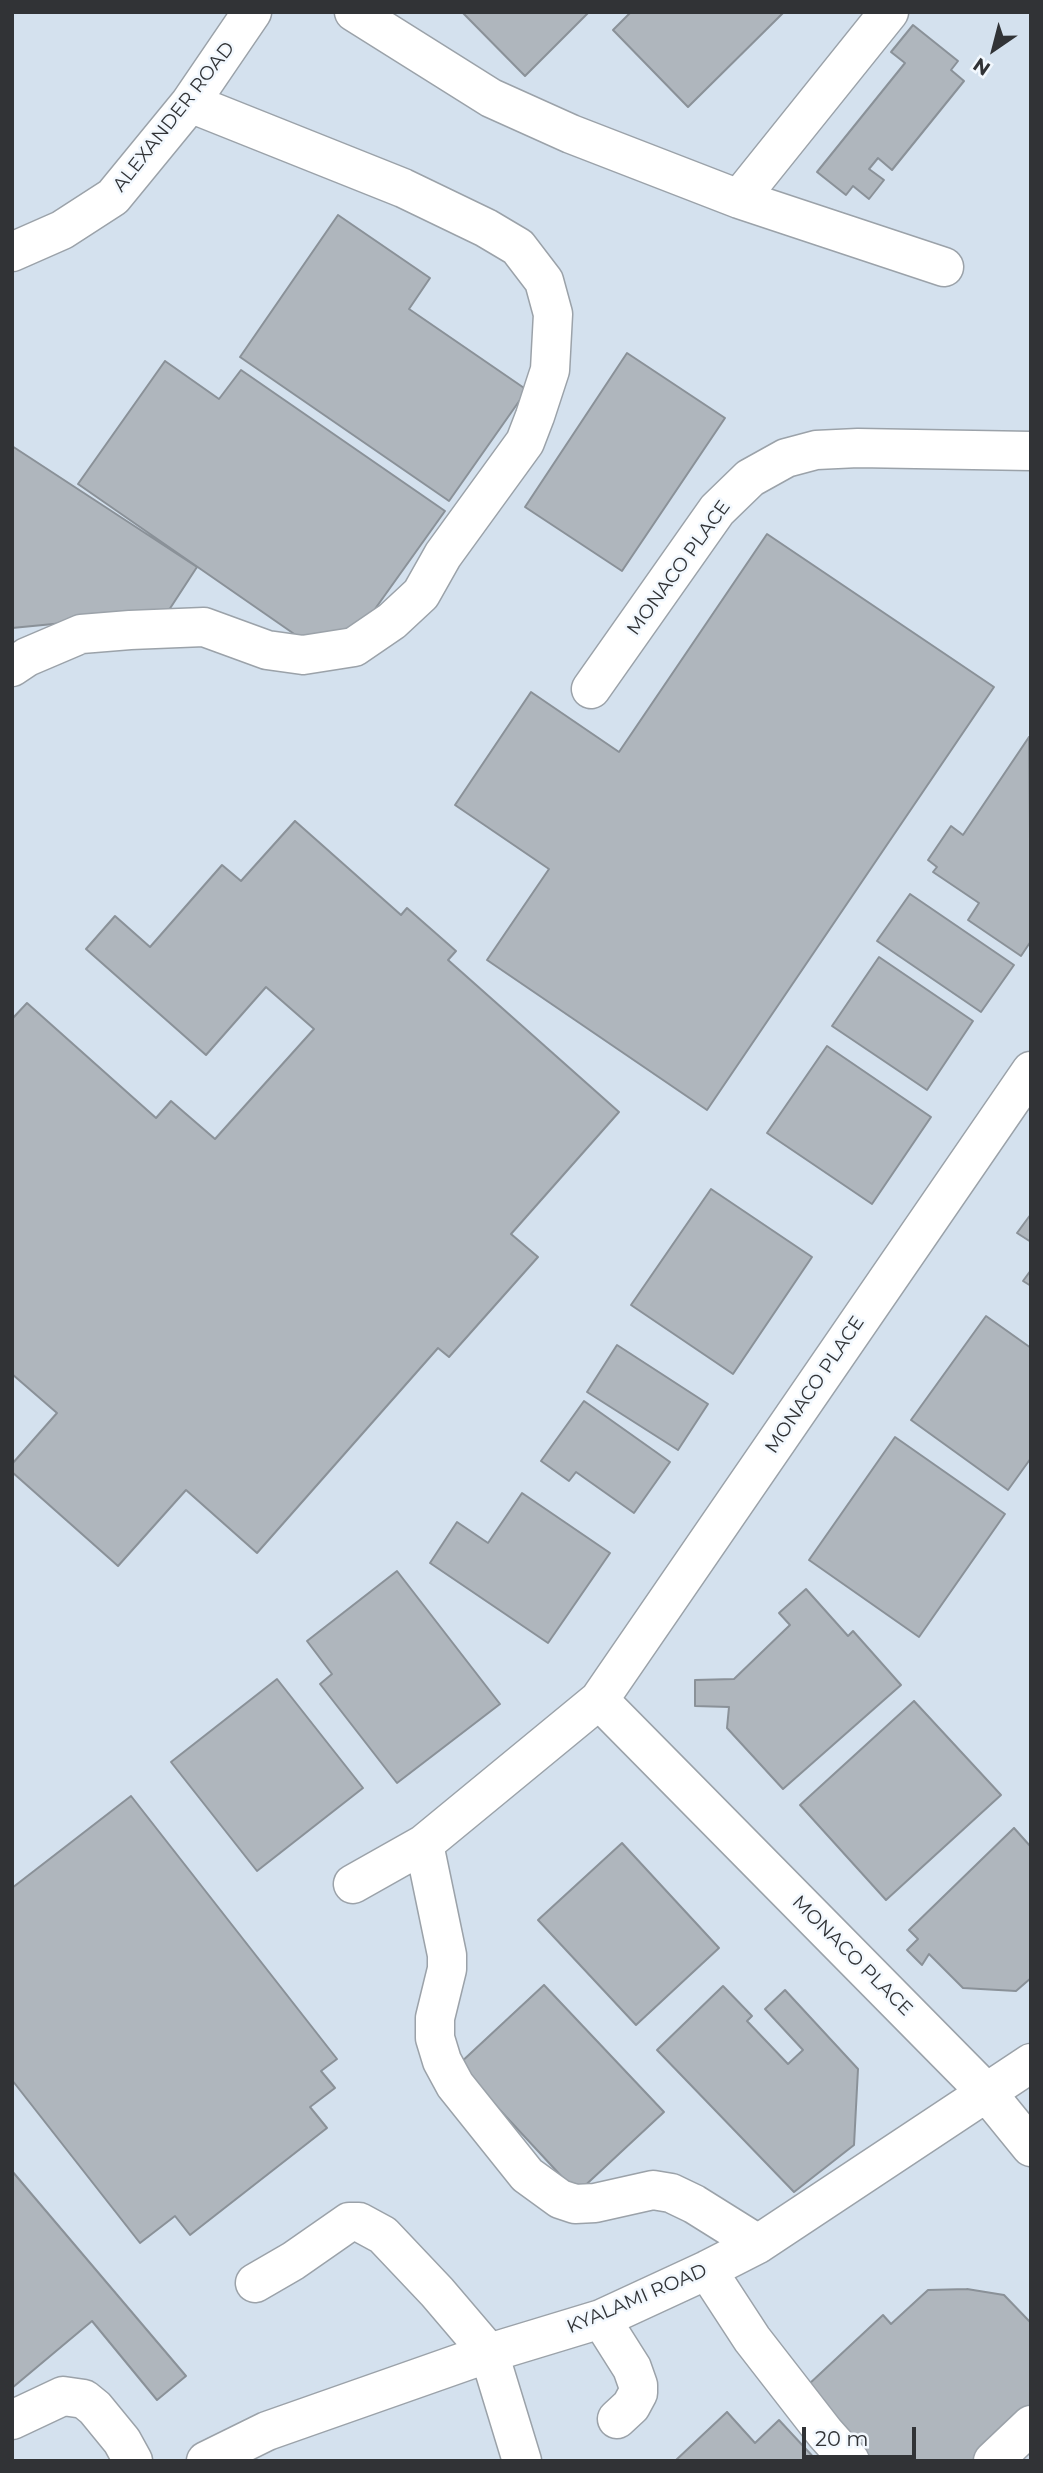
<!DOCTYPE html>
<style>
body{margin:0}
#map{position:relative;width:1043px;height:2473px;overflow:hidden;background:#e4ebf2;font-family:Montserrat,sans-serif}
canvas{display:block}
.frame{position:absolute;inset:0;border:14px solid #313336;pointer-events:none}
.north{position:absolute;left:959px;top:14px;width:70px;height:70px;-webkit-text-stroke:5px #f2f8fe;paint-order:stroke;rotate:215deg;font-size:19px;font-weight:700;line-height:28px;text-align:center;color:#313336}
.north::after{content:'';display:block;margin:auto;width:24px;height:32px;background:#313336;clip-path:polygon(50% 0,100% 100%,50% 72%,0 100%)}
.scale{position:absolute;left:802px;top:2427px;width:114px;height:32px;box-sizing:border-box;border:4px solid #313336;border-top:0;padding-left:9px;font-size:21px;line-height:24px;white-space:nowrap;color:#313336;-webkit-text-stroke:5px #f2f8fe;paint-order:stroke}
</style>
<div id="map">
<canvas width="1043" height="2473"></canvas>
<div class="frame"></div>
<div class="north">N</div>
<div class="scale">20 m</div>
</div>
<script>
const c = document.querySelector('canvas').getContext('2d');
c.lineJoin = 'round';
function paint(path, color) {
  c.fillStyle = color;
  c.fill(path, 'evenodd');
}
function poly(rows) {
  const path = new Path2D();
  for (const r of rows) {
    path.moveTo(r[0], r[1]);
    for (let i = 2; i < r.length; i += 2) path.lineTo(r[i], r[i + 1]);
  }
  return path;
}
function trace(path, color, width, dash) {
  c.strokeStyle = color;
  c.lineWidth = width;
  c.lineCap = dash ? 'butt' : 'round';
  c.setLineDash(dash || []);
  c.stroke(path);
}
function drawText(font, color, halo, rows, align = 'center') {
  c.font = font + ' Montserrat,sans-serif';
  c.lineWidth = 5;
  c.setLineDash([]);
  c.textBaseline = 'middle';
  c.strokeStyle = halo;
  c.fillStyle = color;
  for (const [text, x, y, turn = 0] of rows) {
    c.save();
    c.translate(x, y);
    c.rotate((+turn || 0) * Math.PI / 180);
    c.textAlign = isNaN(turn) ? turn : align;
    if (halo) c.strokeText(text, 0, 0);
    c.fillText(text, 0, 0);
    c.restore();
  }
}
paint(poly([
 [12,12,1031,12,1031,2461,12,2461]
]), '#d4e1ee');
const building = poly([
 [462,12,589,12,525,76,462,12],
 [631,12,784,12,688,107,613,30,631,12],
 [913,25,958,61,951,70,964,81,892,170,878,158,869,169,884,180,869,199,853,186,846,195,817,172,905,63,891,52,913,25],
 [338,215,430,278,409,309,527,390,449,501,240,357,338,215],
 [627,353,725,418,622,571,525,507,627,353],
 [165,361,219,399,241,370,445,511,370,616,333,640,300,638,78,484,165,361],
 [12,446,197,567,167,613,12,628,12,446],
 [767,534,994,687,707,1110,487,960,549,869,455,805,531,692,619,752,767,534],
 [1029,737,1031,941,1021,956,968,920,979,903,933,872,937,867,928,860,951,826,963,835,1029,737],
 [295,821,401,915,407,908,456,951,448,960,619,1112,511,1234,538,1257,449,1357,438,1348,257,1553,186,1490,118,1566,12,1472,12,1464,57,1413,12,1374,12,1019,27,1003,156,1118,171,1101,215,1139,314,1029,266,987,206,1055,86,949,115,916,150,947,222,865,241,881,295,821],
 [910,894,1014,965,981,1012,877,941,910,894],
 [879,957,973,1021,927,1090,832,1026,879,957],
 [827,1046,931,1117,872,1204,767,1133,827,1046],
 [711,1189,812,1257,733,1374,631,1305,711,1189],
 [1031,1214,1031,1242,1017,1233,1031,1214],
 [1031,1270,1031,1286,1023,1281,1031,1270],
 [986,1316,1031,1348,1031,1458,1008,1490,911,1420,986,1316],
 [617,1345,708,1404,678,1450,587,1392,617,1345],
 [584,1401,670,1462,634,1513,576,1472,569,1481,541,1461,584,1401],
 [895,1437,1005,1514,919,1637,809,1560,895,1437],
 [522,1493,610,1553,548,1643,430,1563,457,1522,488,1543,522,1493],
 [397,1571,500,1704,397,1783,320,1684,332,1674,307,1641,397,1571],
 [806,1589,848,1636,853,1631,901,1685,783,1789,727,1728,729,1707,695,1706,695,1680,734,1679,790,1625,779,1613,806,1589],
 [277,1679,363,1788,257,1871,171,1762,277,1679],
 [914,1701,1001,1795,886,1900,800,1805,914,1701],
 [131,1796,337,2059,321,2071,335,2088,310,2107,327,2128,190,2235,175,2216,140,2243,12,2080,12,1888,131,1796],
 [1014,1828,1031,1847,1031,1978,1016,1991,963,1988,929,1954,922,1965,907,1950,918,1939,909,1930,1014,1828],
 [622,1843,719,1948,636,2025,538,1920,622,1843],
 [544,1985,664,2112,577,2193,458,2065,544,1985],
 [723,1986,752,2016,747,2021,788,2064,803,2050,765,2009,785,1990,858,2069,854,2145,794,2192,657,2050,723,1986],
 [12,2171,186,2376,157,2400,92,2321,12,2388,12,2171],
 [967,2289,1004,2295,1031,2323,1031,2405,972,2461,873,2461,808,2385,883,2315,891,2324,928,2290,967,2289],
 [727,2412,755,2443,779,2420,817,2461,675,2461,727,2412]
]);
paint(building, '#afb6bd');
trace(building, '#8a9198', 2);
const minor = poly([
 [354,12,491,98,571,134,739,199,944,267],
 [739,199,889,12],
 [12,252,62,230,113,197,190,103,252,12],
 [12,667,27,657,81,634,130,630,204,627,267,650,303,655,354,647,392,621,421,594,443,555,525,442,535,416,550,370,553,314,544,281,518,247,486,228,403,188,190,103],
 [591,689,717,510,750,478,786,458,816,450,858,448,1031,451],
 [599,1700,987,2093,1031,2147],
 [424,1844,447,1955,447,1969,435,2018,435,2038,442,2061,455,2085,527,2175,560,2199,575,2204,595,2203,653,2190,671,2193,694,2204,758,2244],
 [353,1884,424,1844,599,1700,1031,1071],
 [707,2270,752,2339,825,2433,850,2461],
 [255,2283,293,2261,349,2222,359,2222,383,2235,437,2292,489,2353,522,2461],
 [601,2319,632,2368,638,2385,638,2393,631,2406,617,2419],
 [12,2420,63,2396,84,2399,95,2408,122,2441,133,2461],
 [206,2461,267,2431,489,2353,601,2319,707,2270,758,2244,1031,2063],
 [993,2461,1031,2425]
]);
trace(minor, '#9ba2a9', 41);
trace(minor, '#fff', 38);
drawText('19px', '#313336', '#f2f8fe', [
 ["ALEXANDER ROAD",174,117,-52],
 ["MONACO PLACE",679,568,-54],
 ["MONACO PLACE",815,1385,-56],
 ["MONACO PLACE",852,1956,45],
 ["KYALAMI ROAD",637,2299,-23]
]);
</script>
